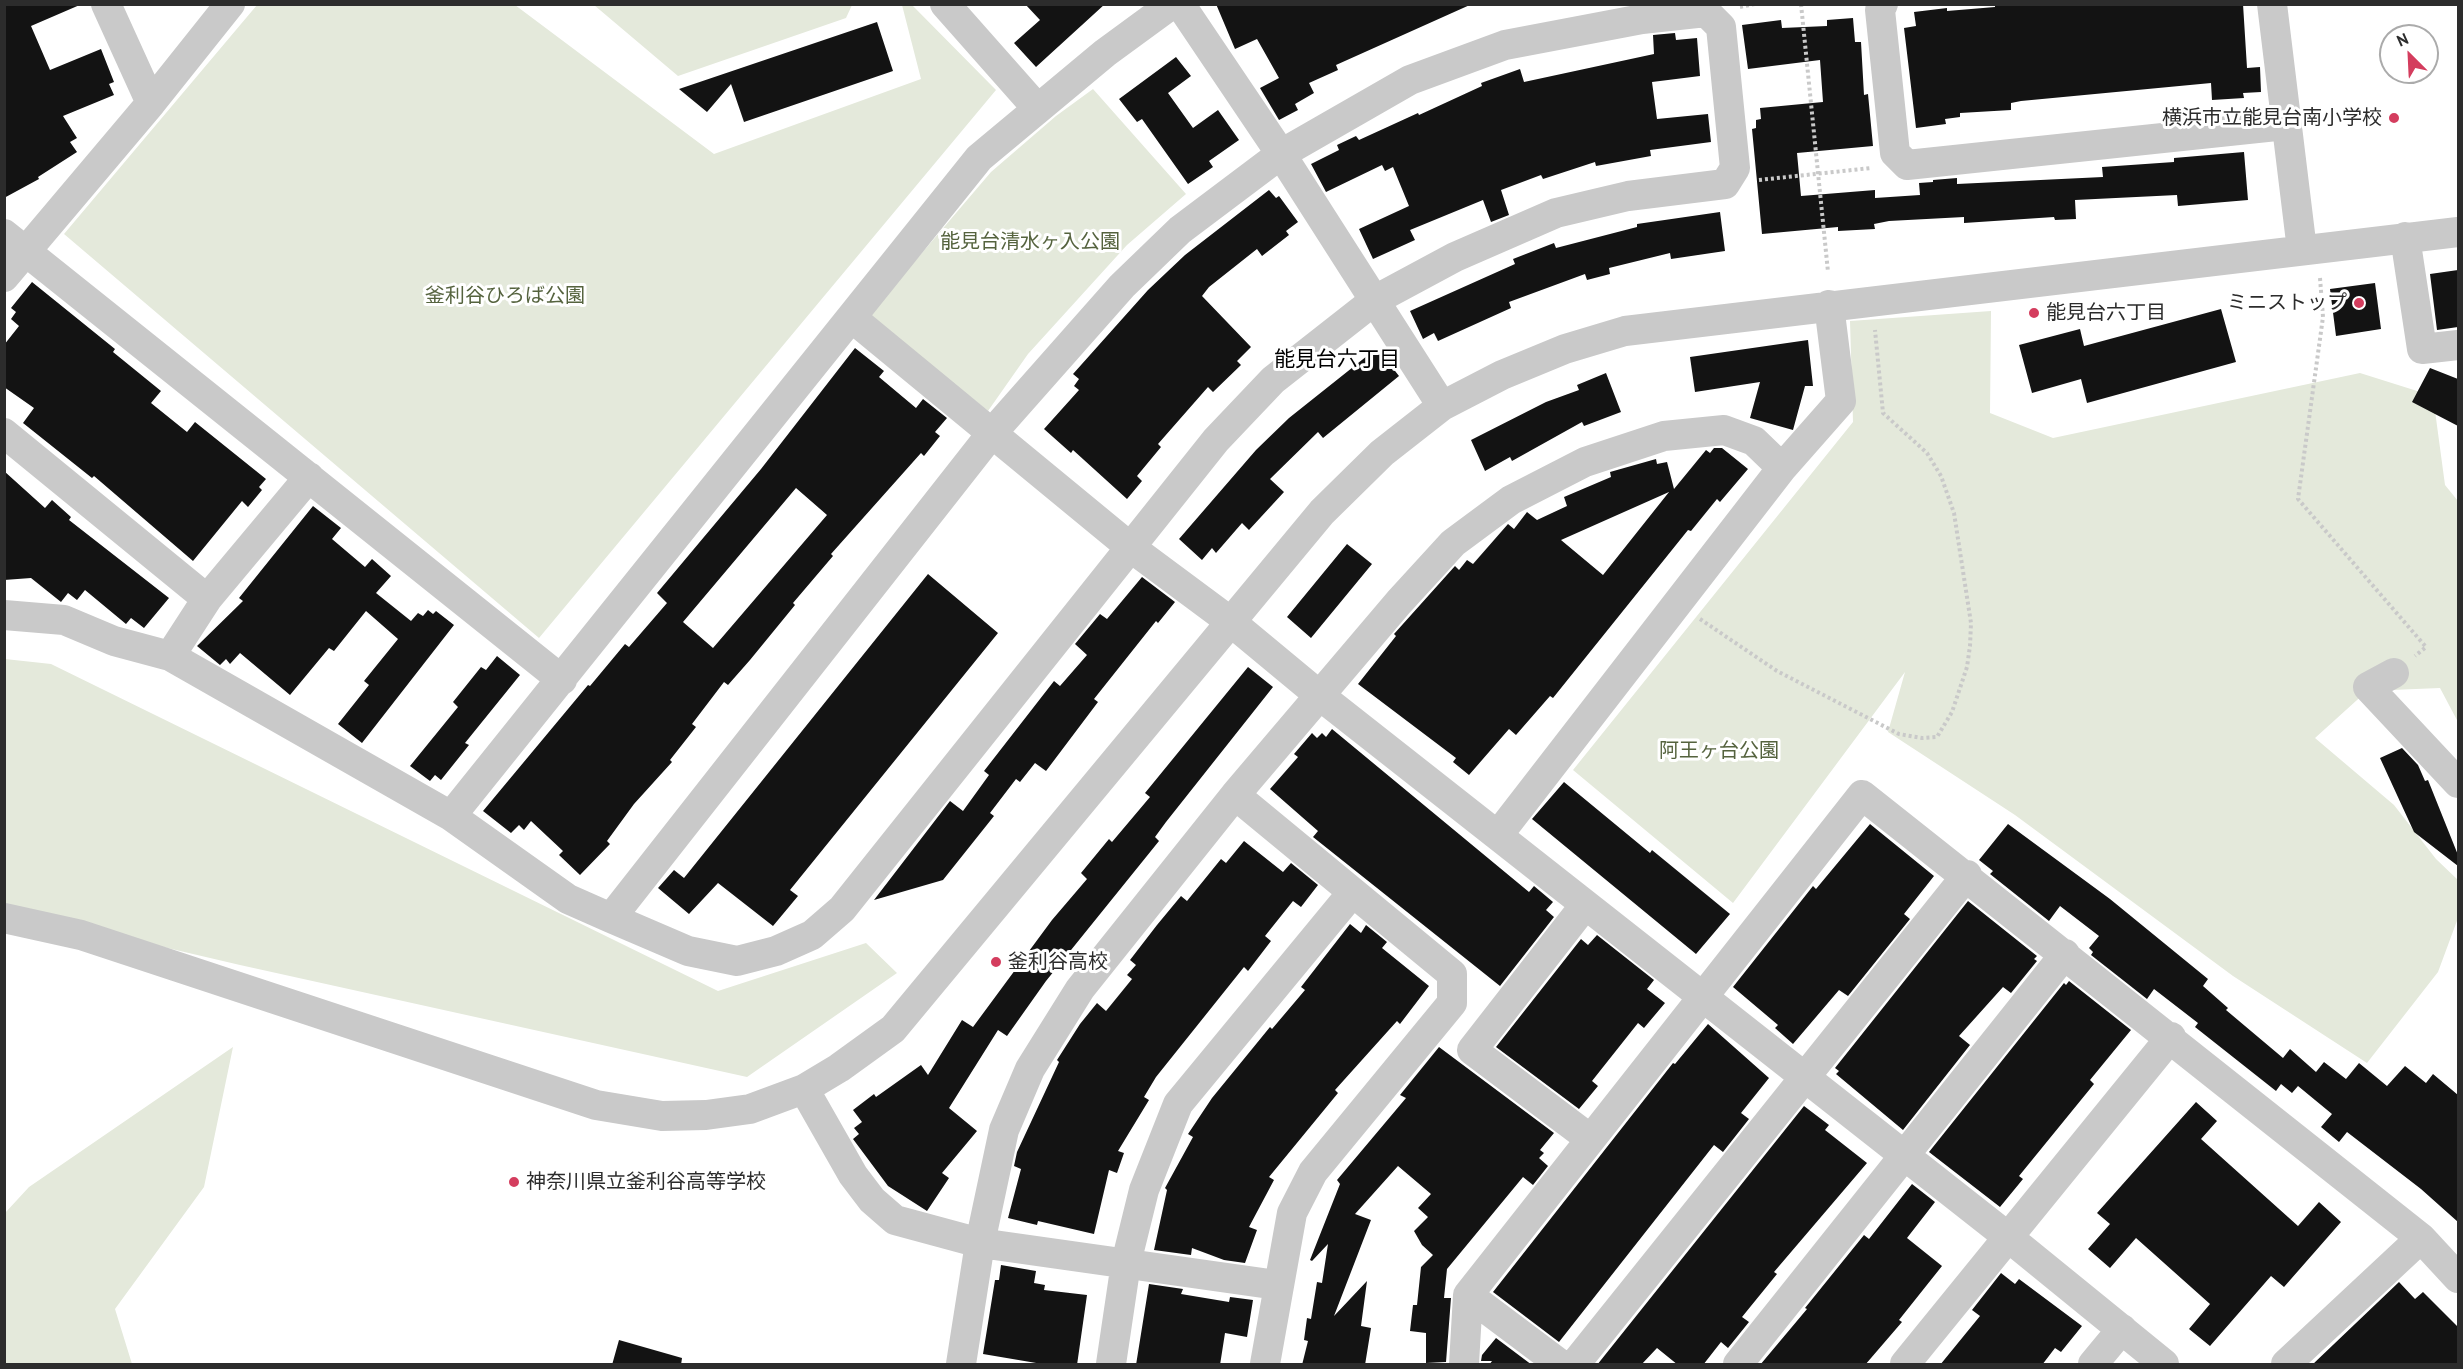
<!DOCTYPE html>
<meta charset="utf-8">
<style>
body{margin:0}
#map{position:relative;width:2463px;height:1369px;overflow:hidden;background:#fff;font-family:"PT Sans",sans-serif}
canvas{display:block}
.frame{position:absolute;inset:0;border:6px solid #2c2c2c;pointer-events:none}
.north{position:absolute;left:2379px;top:24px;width:60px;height:60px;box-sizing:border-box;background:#fff;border:2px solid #ababab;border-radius:50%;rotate:336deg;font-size:16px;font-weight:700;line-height:24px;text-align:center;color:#2c2c2c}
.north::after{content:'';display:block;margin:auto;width:21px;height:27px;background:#d43d5e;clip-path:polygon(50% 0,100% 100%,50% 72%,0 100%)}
</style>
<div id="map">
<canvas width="2463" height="1369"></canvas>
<div class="frame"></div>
<div class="north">N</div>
</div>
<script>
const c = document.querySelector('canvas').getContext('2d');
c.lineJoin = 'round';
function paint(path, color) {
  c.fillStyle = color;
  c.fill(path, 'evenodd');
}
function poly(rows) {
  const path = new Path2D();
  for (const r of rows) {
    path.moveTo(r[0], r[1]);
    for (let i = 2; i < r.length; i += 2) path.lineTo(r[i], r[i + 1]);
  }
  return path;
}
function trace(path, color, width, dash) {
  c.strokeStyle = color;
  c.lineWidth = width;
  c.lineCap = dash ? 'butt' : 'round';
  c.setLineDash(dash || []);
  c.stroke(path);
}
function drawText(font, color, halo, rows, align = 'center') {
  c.font = font + ' "PT Sans","Noto Sans JP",sans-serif';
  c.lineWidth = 6;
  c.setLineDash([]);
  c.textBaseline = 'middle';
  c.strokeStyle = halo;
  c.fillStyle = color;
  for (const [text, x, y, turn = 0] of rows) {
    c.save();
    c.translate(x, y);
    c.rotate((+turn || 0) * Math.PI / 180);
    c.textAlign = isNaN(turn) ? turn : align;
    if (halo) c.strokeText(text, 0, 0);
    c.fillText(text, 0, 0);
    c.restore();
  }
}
paint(poly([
 [257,5,515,5,714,154,921,79,902,5,912,5,996,90,539,638,64,234],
 [594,5,852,5,846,18,678,76],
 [1093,89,1186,194,1127,245,1028,354,988,411,869,315,991,172,1056,116],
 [1991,311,1990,413,2053,438,2360,373,2433,396,2445,485,2458,501,2458,722,2440,688,2367,691,2315,738,2394,805,2436,859,2458,880,2458,918,2438,972,2367,1063,2233,976,2015,815,1888,732,1905,672,1733,903,1573,770,1853,422,1850,321],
 [5,659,51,664,718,991,866,943,897,973,747,1077,240,965,5,910],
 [233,1047,204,1187,115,1309,132,1364,5,1364,5,1213,29,1187]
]), '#e4e9db');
paint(poly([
 [4,4,82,4,31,26,50,70,101,49,114,82,109,84,114,95,63,116,77,138,70,142,77,152,38,177,39,179,4,198],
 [1025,4,1105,4,1036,67,1014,43,1040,20],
 [1216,4,1472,4,1336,65,1338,70,1309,83,1314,93,1295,104,1298,110,1279,120,1260,88,1279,78,1257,39,1235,49],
 [1995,4,2243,4,2247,68,2260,67,2261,92,2243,93,2244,98,2212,100,2211,83,2021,101,2011,103,2011,110,1960,113,1960,117,1945,119,1946,124,1916,128,1904,28,1916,26,1914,12,1947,8,1947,11,1995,7],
 [1853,18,1855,42,1861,42,1864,95,1868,94,1873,146,1797,153,1801,196,1875,190,1875,198,1920,195,1919,183,1933,182,1933,180,1957,178,1957,184,2103,177,2102,167,2174,162,2174,158,2244,152,2248,200,2178,206,2177,195,2075,200,2076,219,2055,220,2054,217,1964,223,1964,217,1889,221,1874,224,1875,229,1838,231,1838,227,1762,234,1752,129,1756,128,1756,120,1761,119,1760,108,1823,102,1820,60,1748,69,1742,25,1781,20,1782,28,1827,26,1827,20],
 [877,22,893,71,744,122,731,84,707,112,679,89],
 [1675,33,1676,40,1697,38,1700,76,1652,82,1657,119,1708,114,1711,142,1650,150,1651,156,1596,166,1595,162,1543,179,1541,175,1501,190,1509,215,1491,222,1483,200,1410,230,1415,240,1373,259,1359,229,1409,206,1393,167,1385,171,1382,165,1326,192,1311,164,1339,150,1337,145,1356,136,1359,140,1418,113,1419,115,1482,86,1481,83,1520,69,1524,82,1654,54,1653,35],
 [1176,57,1191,76,1168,93,1193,128,1218,110,1239,140,1209,161,1213,167,1188,184,1142,119,1137,122,1119,99],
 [1269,190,1276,198,1279,196,1298,222,1286,231,1289,235,1262,256,1257,249,1209,287,1202,296,1251,347,1237,361,1241,365,1213,392,1208,387,1158,444,1161,447,1137,476,1142,481,1127,499,1073,450,1071,453,1044,429,1079,390,1074,386,1079,379,1073,374,1148,290,1185,255],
 [1720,212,1725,251,1671,259,1670,253,1609,268,1610,274,1587,280,1585,274,1509,302,1511,308,1438,341,1434,333,1423,339,1410,311,1515,264,1513,259,1554,243,1556,248,1637,227,1637,224],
 [2458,270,2458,327,2437,330,2430,274],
 [32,282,115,349,113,352,161,391,151,403,187,432,195,422,266,479,259,487,262,490,248,507,242,501,193,561,94,476,92,478,23,423,34,408,4,387,4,345,19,326,11,319,16,312,11,308],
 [2375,283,2381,329,2336,336,2330,289],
 [2221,309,2236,362,2087,403,2081,379,2032,393,2019,345,2080,329,2084,346],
 [1808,340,1813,386,1805,386,1793,430,1750,418,1760,382,1695,392,1690,357],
 [855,348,884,371,879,377,916,408,923,399,947,418,935,432,940,436,924,456,921,453,831,554,833,556,793,603,795,605,750,660,728,685,724,682,692,724,696,727,670,760,672,762,634,804,607,841,610,844,580,875,559,855,563,851,531,821,524,830,519,825,511,833,483,811,588,685,590,686,625,644,629,647,667,603,657,593,761,469],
 [796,488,827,515,713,648,683,622],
 [1377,348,1399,376,1323,438,1318,432,1270,479,1284,492,1249,530,1242,523,1216,553,1212,548,1202,560,1179,539,1256,450,1289,418],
 [2430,368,2458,379,2458,426,2412,402],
 [1606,373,1621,412,1584,426,1582,422,1512,461,1510,457,1485,471,1471,440,1546,402,1579,390,1577,385],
 [1714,448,1722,448,1748,469,1720,502,1717,499,1691,531,1688,530,1553,698,1550,696,1516,735,1509,729,1469,775,1453,762,1456,758,1358,684,1396,636,1394,634,1455,566,1459,570,1467,560,1473,564,1508,524,1514,529,1527,512,1537,520,1567,506,1564,497,1611,477,1610,472,1656,459,1657,464,1667,462,1674,489,1706,450,1710,453],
 [1669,492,1603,575,1561,540],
 [4,471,45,508,52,500,71,517,69,520,169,598,144,628,131,618,126,624,85,590,77,600,68,593,61,602,31,578,4,580],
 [313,506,341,528,332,539,365,567,372,559,391,576,376,593,411,621,418,613,423,616,428,610,433,614,436,611,454,625,362,743,338,724,369,685,364,681,398,639,366,611,334,651,329,648,290,695,240,653,230,664,226,659,220,665,197,646,243,601,239,598],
 [1347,544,1372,564,1311,638,1287,617],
 [928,574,998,633,790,890,798,896,773,926,718,883,689,914,658,888,674,870,684,878],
 [1142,577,1175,602,1158,623,1156,621,1094,699,1098,702,1046,771,1035,763,1020,782,1016,779,990,813,994,816,943,880,874,900,950,801,963,811,989,775,984,771,1054,681,1060,686,1087,655,1075,644,1100,614,1107,619],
 [497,656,520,675,465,743,469,745,441,780,435,775,430,781,410,766,458,707,453,702,481,667,486,670],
 [1248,667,1273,687,1166,822,1155,837,1159,841,1046,981,1007,1036,998,1030,949,1108,977,1131,942,1173,949,1178,927,1211,888,1186,853,1139,859,1134,854,1128,862,1122,853,1110,874,1094,876,1097,921,1065,928,1075,962,1020,973,1027,1052,920,1087,879,1081,873,1109,839,1112,842,1150,797,1145,793],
 [1332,729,1529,892,1534,886,1553,902,1546,910,1554,917,1500,986,1313,837,1318,831,1270,789,1298,757,1294,754,1312,733,1317,738,1322,733,1326,737],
 [2402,748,2418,765,2425,781,2428,780,2458,855,2458,866,2414,832,2380,758],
 [1564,782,1650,853,1652,850,1730,914,1696,954,1532,819],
 [1870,824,1934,876,1904,914,1910,919,1848,996,1839,990,1793,1044,1775,1028,1778,1025,1733,987,1813,886,1816,889],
 [2008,824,2110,899,2208,979,2203,986,2228,1008,2226,1010,2283,1058,2290,1049,2316,1072,2324,1062,2346,1079,2359,1063,2387,1086,2405,1066,2426,1083,2433,1074,2458,1095,2458,1222,2421,1189,2347,1132,2339,1142,2321,1127,2332,1114,2298,1086,2292,1093,2281,1084,2276,1091,2195,1027,2198,1023,2154,989,2147,999,2091,955,2093,952,2089,948,2099,936,2060,906,2049,921,1990,874,1993,871,1979,860],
 [1244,841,1283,872,1291,863,1318,885,1301,907,1293,901,1265,936,1271,941,1248,971,1244,967,1156,1077,1144,1097,1149,1100,1118,1151,1124,1153,1117,1173,1109,1170,1094,1234,1038,1221,1037,1225,1008,1218,1021,1169,1014,1166,1017,1152,1059,1062,1057,1060,1080,1024,1097,1003,1106,1011,1132,979,1127,975,1136,965,1130,960,1157,925,1181,896,1187,901,1221,859,1226,863],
 [1968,901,2037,956,2034,959,2037,961,2011,993,2003,987,1959,1036,1970,1045,1903,1130,1836,1074,1839,1071,1835,1068],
 [1350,924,1361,933,1366,925,1387,942,1382,948,1429,986,1400,1024,1397,1021,1335,1090,1338,1093,1269,1177,1274,1180,1249,1227,1257,1230,1245,1263,1224,1260,1192,1248,1191,1255,1154,1250,1167,1190,1165,1188,1193,1137,1188,1134,1212,1098,1270,1027,1272,1029,1305,990,1301,987],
 [1597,935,1654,980,1647,989,1665,1003,1644,1028,1638,1023,1592,1081,1598,1086,1579,1109,1496,1047,1581,939,1588,945],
 [2069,981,2131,1030,2090,1080,2094,1084,2019,1176,2023,1179,2000,1207,1929,1152,2064,983,2066,985],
 [1708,1024,1769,1078,1741,1113,1749,1119,1723,1152,1714,1145,1559,1342,1493,1292,1673,1063,1675,1064],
 [1439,1047,1554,1133,1540,1150,1544,1153,1539,1158,1548,1166,1533,1185,1523,1177,1447,1269,1444,1298,1451,1298,1446,1362,1426,1363,1426,1333,1410,1331,1413,1305,1417,1305,1421,1267,1433,1255,1422,1245,1414,1231,1428,1217,1418,1208,1431,1194,1398,1166,1355,1214,1371,1220,1334,1316,1367,1281,1361,1326,1371,1328,1365,1365,1302,1365,1308,1341,1304,1340,1307,1318,1311,1319,1317,1282,1322,1283,1328,1244,1312,1261,1310,1260,1340,1184,1337,1180,1406,1098,1400,1095],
 [2196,1102,2217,1121,2201,1139,2298,1226,2319,1202,2341,1222,2284,1287,2271,1276,2210,1346,2189,1329,2210,1304,2136,1238,2110,1268,2088,1249,2110,1224,2097,1213],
 [1804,1106,1829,1125,1825,1130,1867,1163,1774,1272,1777,1274,1742,1317,1749,1322,1728,1348,1721,1342,1703,1365,1678,1365,1657,1348,1641,1365,1597,1365],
 [1912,1184,1935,1202,1907,1238,1942,1266,1899,1320,1902,1322,1865,1365,1760,1365,1807,1309,1805,1308,1864,1235,1869,1239],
 [1001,1265,1036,1271,1034,1283,1045,1285,1044,1290,1087,1295,1077,1365,1048,1365,983,1354,995,1280,999,1280],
 [2001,1273,2015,1284,2019,1279,2082,1326,2061,1352,2055,1348,2042,1365,1940,1365,1980,1316,1972,1310],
 [2399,1282,2415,1299,2423,1292,2458,1327,2458,1365,2312,1365],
 [1149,1284,1183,1289,1181,1294,1229,1302,1230,1297,1253,1300,1247,1337,1225,1333,1220,1365,1136,1365],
 [1496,1338,1532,1365,1489,1365,1492,1361,1481,1361,1482,1355],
 [619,1340,682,1358,681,1365,612,1365]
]), '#131313');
trace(poly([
 [1801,4,1828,272],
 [1740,7,1755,4],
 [1759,180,1871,168],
 [2320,278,2323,317,2298,499,2426,647,2415,656],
 [1700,619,1777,671,1899,734,1922,738,1937,737,1952,712,1967,667,1970,646,1971,623,1954,513,1941,476,1927,453,1883,413,1875,330]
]), '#c9c9c9', 4, [3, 3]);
trace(poly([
 [945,4,1037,108],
 [1180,4,1281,154,1442,406],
 [1883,4,1880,10,1895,153,1907,165,2286,125],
 [2272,4,2302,250],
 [151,103,230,4],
 [4,234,562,680],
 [2405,237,2422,349,2458,345],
 [4,277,151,103,106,4],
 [852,318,1130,547,1231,622,1319,695,2008,1237,2164,1364],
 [4,433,207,599],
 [4,615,64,620,114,641,170,656,451,816,568,899,611,918,688,951,737,961,776,951,812,935,842,909,1216,440,1273,380,1375,300,1455,257,1556,213,1628,196,1725,184,1735,168,1721,27,1706,12,1642,19,1505,45,1410,80,1281,154,1180,230,1122,286,992,433,611,918],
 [170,656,207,599,309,477],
 [2394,673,2368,687,2458,783],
 [1235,795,1452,974,1452,1003,1313,1172,1292,1213,1265,1364],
 [451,816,979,158,1105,53,1172,4],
 [1498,835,1782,468,1841,401,1829,305],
 [1585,905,1472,1050,1589,1138],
 [4,918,81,935,596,1105,662,1116,706,1115,750,1109,804,1089,839,1068,893,1029,1322,512,1382,453,1442,406,1502,375,1565,349,1625,331,2458,232],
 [804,1089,853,1175,872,1200,895,1220,980,1243,1277,1285],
 [2421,1238,2458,1278],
 [1468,1295,1560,1364],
 [961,1364,980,1243,1004,1130,1030,1069,1080,989,1235,795,1399,602,1453,543,1511,500,1585,462,1664,436,1724,430,1754,441,1782,468],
 [1111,1364,1126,1263,1144,1190,1178,1104,1352,893],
 [1464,1364,1468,1295,1862,795,2421,1238,2286,1364],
 [1575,1364,1967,875],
 [1738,1364,2065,954],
 [1905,1364,2171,1037],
 [2093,1364,2122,1329]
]), '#c9c9c9', 30);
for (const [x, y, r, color] of [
 [2394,118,6,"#d43d5e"],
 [2359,303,6,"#d43d5e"],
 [2034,313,6,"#d43d5e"],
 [996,962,6,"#d43d5e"],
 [514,1182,6,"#d43d5e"]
]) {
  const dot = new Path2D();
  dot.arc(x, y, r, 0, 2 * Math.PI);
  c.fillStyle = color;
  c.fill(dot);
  trace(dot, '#fff', 2);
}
drawText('20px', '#2c2c2c', '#fff', [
 ["横浜市立能見台南小学校",2382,118,"right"],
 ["ミニストップ",2347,303,"right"],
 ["能見台六丁目",2046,313],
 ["釜利谷高校",1008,962],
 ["神奈川県立釜利谷高等学校",526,1182]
], 'left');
drawText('20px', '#55633e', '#fff', [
 ["能見台清水ヶ入公園",1030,242],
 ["釜利谷ひろば公園",505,296],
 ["阿王ヶ台公園",1719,751]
]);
drawText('21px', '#000', '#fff', [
 ["能見台六丁目",1337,360]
]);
</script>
